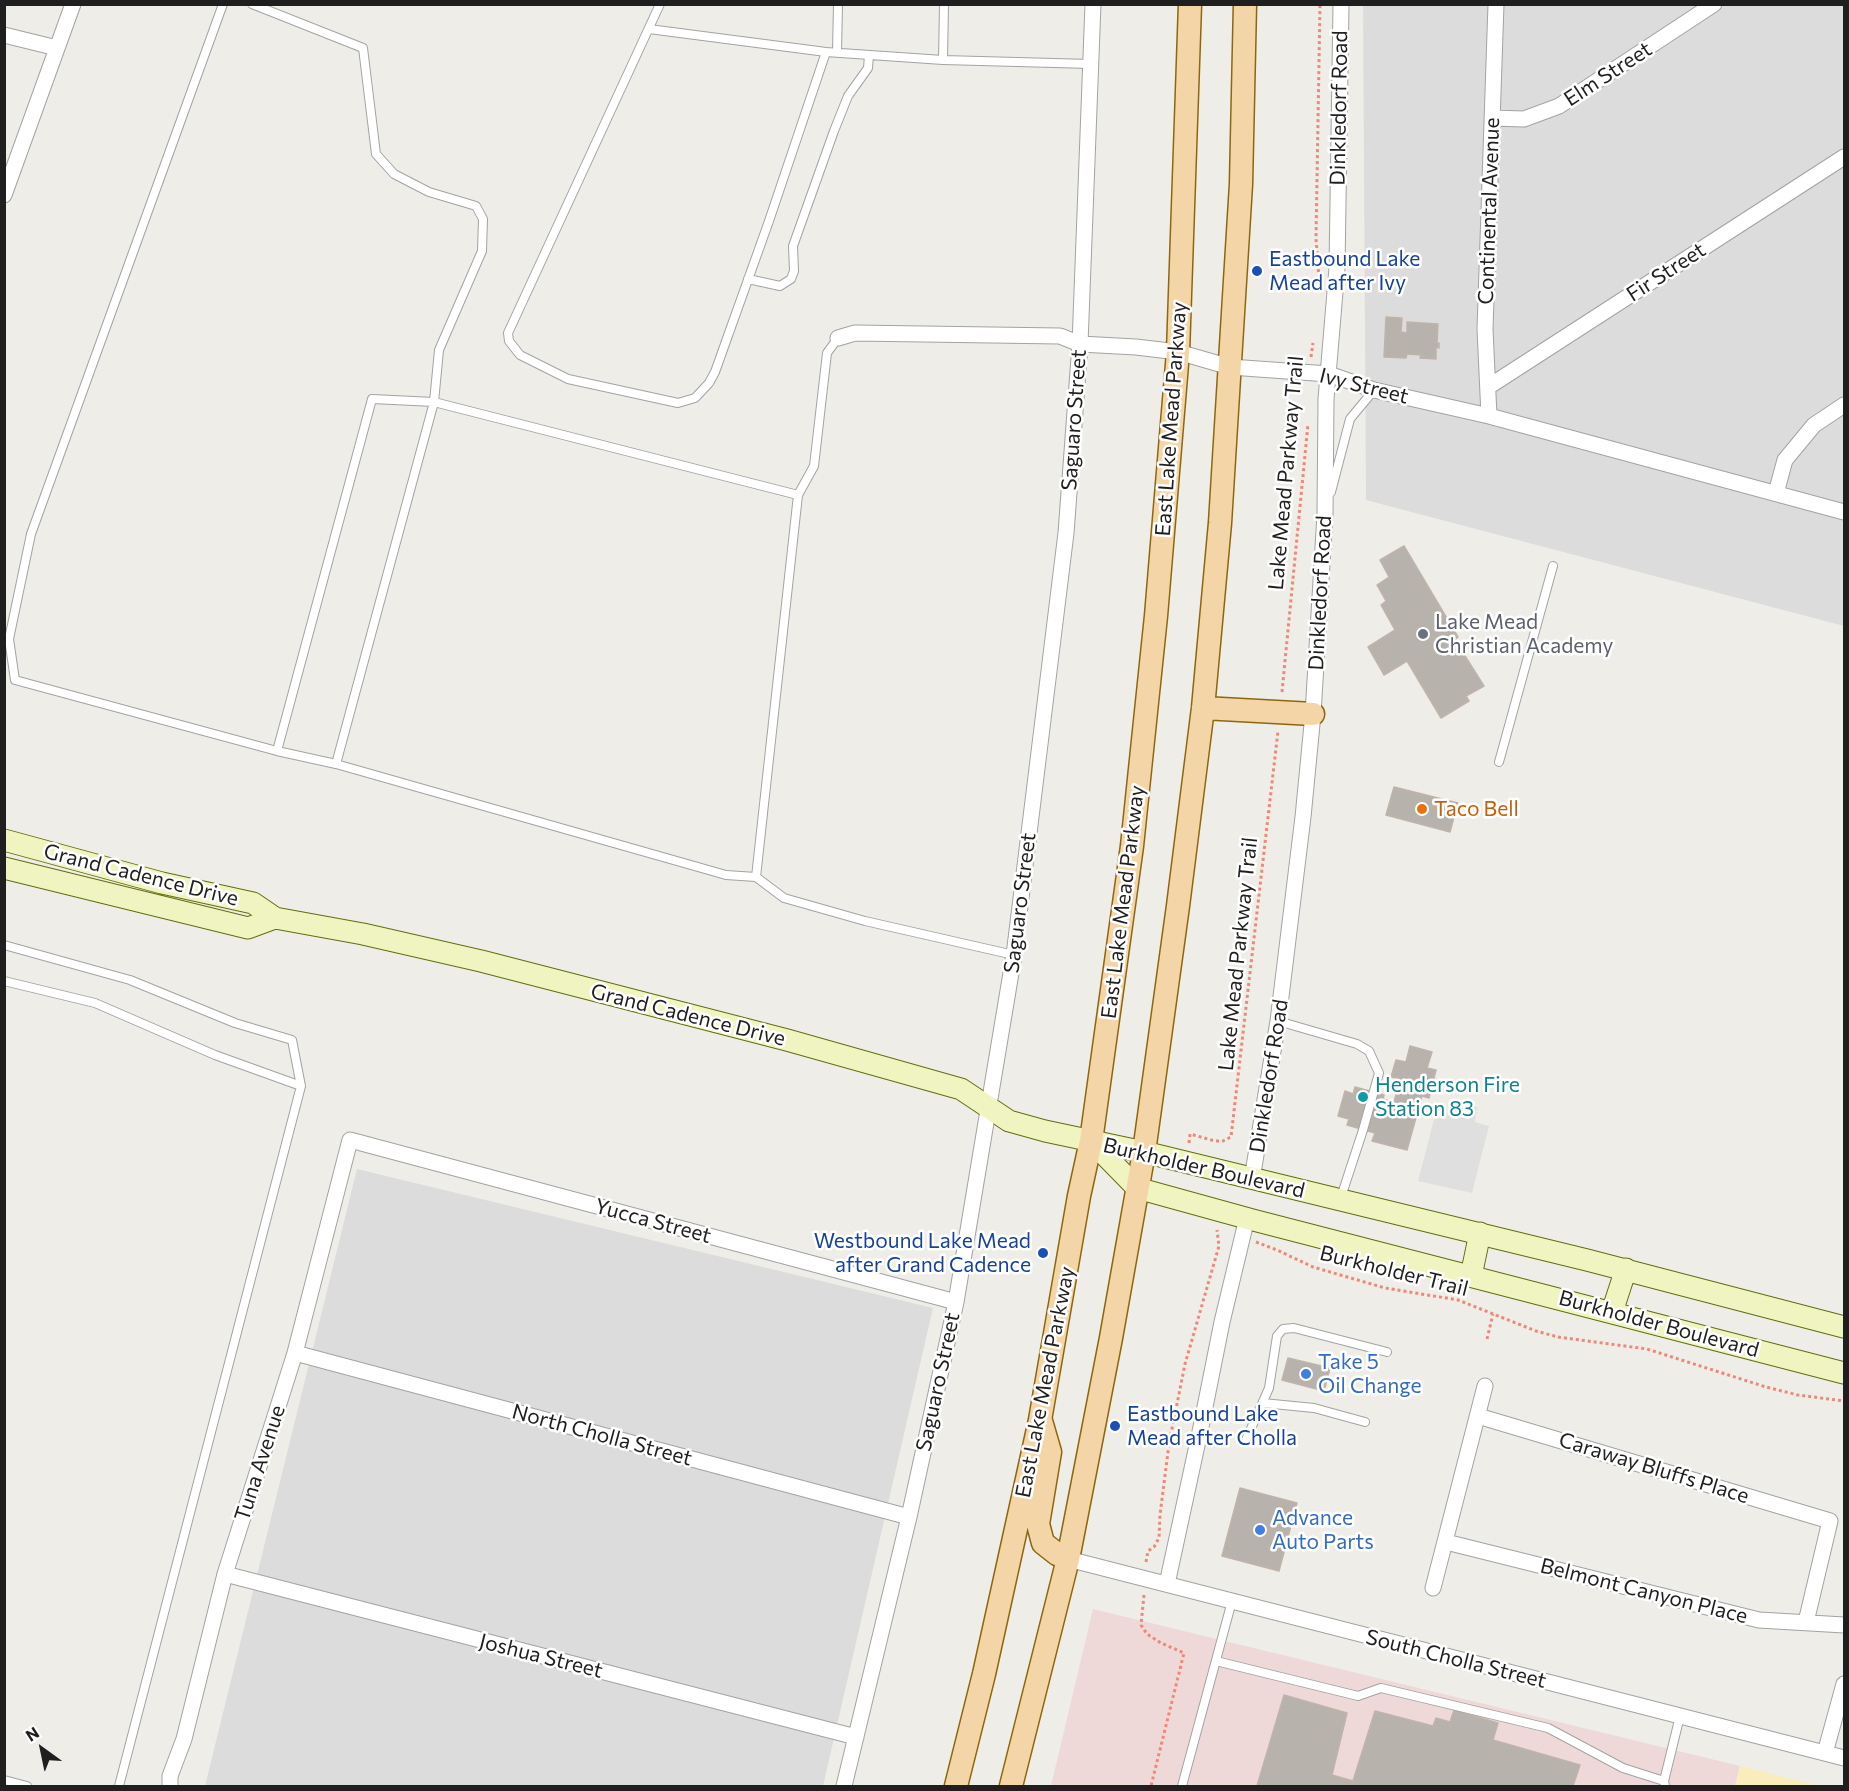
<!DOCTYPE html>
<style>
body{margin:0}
#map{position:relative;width:1849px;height:1791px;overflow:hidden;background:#efede7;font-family:Commissioner,sans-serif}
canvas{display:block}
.frame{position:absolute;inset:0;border:6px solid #1f1f1f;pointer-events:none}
.north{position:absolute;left:12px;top:1719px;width:60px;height:60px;-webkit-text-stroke:4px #fff;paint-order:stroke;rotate:327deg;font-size:16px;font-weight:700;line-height:24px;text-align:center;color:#1f1f1f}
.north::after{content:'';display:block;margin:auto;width:21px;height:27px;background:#1f1f1f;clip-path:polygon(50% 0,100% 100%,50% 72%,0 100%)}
</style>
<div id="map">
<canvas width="1849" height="1791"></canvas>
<div class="frame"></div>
<div class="north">N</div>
</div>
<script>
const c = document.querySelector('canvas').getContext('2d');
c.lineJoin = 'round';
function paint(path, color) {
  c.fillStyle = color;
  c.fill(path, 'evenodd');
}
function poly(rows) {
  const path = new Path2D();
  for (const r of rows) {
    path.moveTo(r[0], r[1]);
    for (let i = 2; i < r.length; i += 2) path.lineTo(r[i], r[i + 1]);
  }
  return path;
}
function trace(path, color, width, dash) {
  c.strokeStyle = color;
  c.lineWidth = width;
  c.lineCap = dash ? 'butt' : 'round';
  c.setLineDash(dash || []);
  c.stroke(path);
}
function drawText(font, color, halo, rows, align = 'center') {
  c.font = font + ' Commissioner,sans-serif';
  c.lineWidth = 5;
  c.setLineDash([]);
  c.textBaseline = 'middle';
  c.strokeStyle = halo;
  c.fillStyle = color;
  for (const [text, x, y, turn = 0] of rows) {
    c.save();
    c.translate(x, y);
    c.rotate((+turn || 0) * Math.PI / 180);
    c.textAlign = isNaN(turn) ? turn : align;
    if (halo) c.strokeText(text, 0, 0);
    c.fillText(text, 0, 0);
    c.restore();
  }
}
paint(poly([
 [1363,5,1844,5,1844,626,1366,500],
 [357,1169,933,1308,823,1786,205,1786]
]), '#dddcdc');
paint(poly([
 [1093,1609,1740,1766,1735,1786,1051,1786]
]), '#eed9d8');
paint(poly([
 [1740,1766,1820,1786,1735,1786]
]), '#f9eebb');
paint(poly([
 [1458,1102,1477,1107,1475,1122,1489,1126,1472,1193,1418,1181,1436,1112,1454,1115]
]), '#dfdfdf');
const building = poly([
 [1386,317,1402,318,1401,332,1407,333,1407,322,1438,324,1437,343,1439,343,1439,348,1436,347,1436,359,1420,358,1421,355,1407,354,1406,358,1384,357,1386,317],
 [1404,546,1458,637,1455,640,1484,686,1466,696,1469,701,1441,718,1407,661,1384,675,1368,647,1395,630,1381,605,1386,601,1377,585,1389,577,1380,560,1404,546],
 [1394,787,1458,803,1450,832,1386,815,1394,787],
 [1410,1046,1432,1052,1427,1068,1436,1070,1429,1098,1422,1096,1407,1150,1372,1141,1375,1133,1347,1125,1349,1119,1338,1116,1345,1091,1353,1094,1355,1087,1384,1095,1383,1099,1394,1102,1400,1079,1391,1077,1396,1060,1406,1062,1410,1046],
 [1288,1358,1330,1368,1324,1391,1282,1380,1288,1358],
 [1240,1488,1297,1503,1279,1571,1222,1556,1240,1488],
 [1284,1695,1347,1713,1332,1775,1353,1781,1375,1711,1433,1726,1436,1718,1450,1722,1454,1710,1498,1723,1493,1740,1580,1765,1573,1786,1257,1786,1284,1695]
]);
paint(building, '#b8b2ac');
trace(building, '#c0b4aa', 1.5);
const service = poly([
 [223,4,31,534,9,639,15,680,277,751,336,764,726,875,756,877,784,898,865,921,1014,955],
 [252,4,363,48,376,154,394,174,429,192,476,206,483,219,482,251,439,350,434,402,336,764],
 [944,4,943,60,1091,64],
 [649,29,826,52,769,221,715,372,709,383,695,398,678,403,568,379,520,355,509,341,508,333,660,4],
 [826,52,943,60],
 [837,52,838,4],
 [748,279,780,286,791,279,794,271,793,246,834,131,848,96,868,68,869,55],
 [1331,492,1350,419,1374,390],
 [277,751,372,399,434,402,798,495],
 [1499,762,1553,566],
 [756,877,798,495,814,466,827,353,838,338],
 [4,945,130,980,235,1023,292,1040,301,1086,119,1786],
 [4,981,95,1003,215,1055,301,1086],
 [1278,1021,1357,1044,1369,1051,1379,1073,1363,1130,1341,1197],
 [1263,1403,1314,1408,1365,1422],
 [1245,1442,1269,1388,1277,1336,1283,1329,1294,1328,1387,1352],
 [1216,1661,1358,1696,1381,1688,1548,1728,1623,1768,1664,1781],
 [4,1780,27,1786],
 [1182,1786,1232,1601],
 [1665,1786,1664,1781,1680,1716]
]);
const minor = poly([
 [4,35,57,48],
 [1492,118,1524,119,1559,106,1714,4],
 [4,195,73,4],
 [838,338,855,333,1060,336,1080,344,1136,347,1178,352,1230,367,1329,374,1374,390,1489,416,1844,512],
 [1488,387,1844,157],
 [1489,416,1485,329,1496,4],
 [1776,493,1785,460,1814,425,1844,405],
 [1252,1179,1278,1021,1303,817,1313,714,1325,514,1326,399,1337,268,1341,4],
 [295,1353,909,1517],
 [1478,1416,1830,1521,1806,1622],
 [1446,1542,1759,1620,1844,1625],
 [1068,1559,1844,1758],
 [225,1574,856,1737],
 [1167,1584,1201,1427,1222,1322,1247,1218],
 [1433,1588,1485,1386],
 [1825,1753,1844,1684],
 [170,1786,170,1776,184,1739,225,1574,295,1353,350,1140,956,1302],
 [844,1786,909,1517,956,1302,1014,955,1066,533,1080,344,1093,4]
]);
const secondary = poly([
 [4,840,162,883,253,903,275,918,363,934,481,961,787,1040,961,1089,1009,1121,1045,1131,1144,1152,1587,1260,1844,1327],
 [4,868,248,928,275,918],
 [1091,1141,1137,1188,1253,1220,1844,1373],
 [1471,1276,1480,1233],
 [1612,1312,1626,1269]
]);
const primary = poly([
 [1203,708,1313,714],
 [1041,1421,1050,1452,1038,1524,1043,1543,1057,1554,1068,1559],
 [956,1786,984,1674,1040,1420,1079,1196,1091,1141,1132,846,1156,616,1178,352,1190,4],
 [1011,1786,1068,1559,1111,1338,1144,1152,1178,906,1203,708,1220,523,1241,184,1245,4]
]);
trace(service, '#a3a3a3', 10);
trace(minor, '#a3a3a3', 17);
trace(secondary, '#616e0f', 23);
trace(primary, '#8e670d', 25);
trace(poly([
 [1319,278,1316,239,1320,4],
 [1311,357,1313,343],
 [1282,692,1308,424],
 [1189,1143,1190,1134,1215,1141,1223,1141,1231,1137,1278,731],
 [1256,1242,1277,1250,1313,1267,1385,1288,1458,1300,1536,1331,1558,1337,1647,1349,1766,1387,1798,1395,1844,1401],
 [1487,1339,1493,1314],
 [1146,1562,1148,1551,1154,1547,1159,1538,1160,1515,1169,1444,1185,1364,1219,1246,1217,1230],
 [1144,1595,1141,1625,1147,1634,1161,1643,1184,1653,1151,1786]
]), '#ee8879', 3, [3, 3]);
trace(service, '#fff', 8);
trace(minor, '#fff', 15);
trace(secondary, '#f0f4c0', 21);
trace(primary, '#f4d5a7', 22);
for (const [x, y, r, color] of [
 [1257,271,6,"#1a4fb4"],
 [1423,634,6,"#6b7280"],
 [1422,809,6,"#e8710a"],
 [1363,1097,6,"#0f9aa8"],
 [1043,1253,6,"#1a4fb4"],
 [1306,1374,6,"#3f7fe0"],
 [1115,1426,6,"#1a4fb4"],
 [1260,1530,6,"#3f7fe0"]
]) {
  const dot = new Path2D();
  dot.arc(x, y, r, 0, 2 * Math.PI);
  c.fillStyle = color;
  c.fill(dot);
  trace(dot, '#fff', 2);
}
drawText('21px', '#1f1f1f', '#fff', [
 ["Elm Street",1608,74,-33],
 ["Dinkledorf Road",1339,108,-89],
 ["Continental Avenue",1489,211,-88],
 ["Fir Street",1666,272,-33],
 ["Ivy Street",1364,386,14],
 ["East Lake Mead Parkway",1171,419,-86],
 ["Saguaro Street",1074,420,-86],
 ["Lake Mead Parkway Trail",1286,473,-85],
 ["Dinkledorf Road",1320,593,-87],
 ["Grand Cadence Drive",141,875,14],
 ["East Lake Mead Parkway",1123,902,-83],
 ["Saguaro Street",1020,903,-83],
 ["Lake Mead Parkway Trail",1238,954,-84],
 ["Grand Cadence Drive",688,1015,14],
 ["Dinkledorf Road",1269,1076,-81],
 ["Burkholder Boulevard",1204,1168,13],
 ["Yucca Street",653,1221,15],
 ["Burkholder Trail",1394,1271,14],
 ["Burkholder Boulevard",1659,1324,15],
 ["Saguaro Street",938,1382,-78],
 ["East Lake Mead Parkway",1045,1382,-79],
 ["North Cholla Street",602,1435,15],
 ["Tuna Avenue",260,1463,-72],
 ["Caraway Bluffs Place",1654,1468,17],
 ["Belmont Canyon Place",1644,1591,14],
 ["Joshua Street",541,1656,14],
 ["South Cholla Street",1456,1659,14]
]);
drawText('21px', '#164399', '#fff', [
 ["Eastbound Lake",1269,259],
 ["Mead after Ivy",1269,283],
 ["Westbound Lake Mead",1031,1241,"right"],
 ["after Grand Cadence",1031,1265,"right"],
 ["Eastbound Lake",1127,1414],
 ["Mead after Cholla",1127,1438]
], 'left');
drawText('21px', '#5b616d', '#fff', [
 ["Lake Mead",1435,622],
 ["Christian Academy",1435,646]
], 'left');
drawText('21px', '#c56008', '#fff', [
 ["Taco Bell",1434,809]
], 'left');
drawText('21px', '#0d838f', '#fff', [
 ["Henderson Fire",1375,1085],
 ["Station 83",1375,1109]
], 'left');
drawText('21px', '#366cbe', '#fff', [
 ["Take 5",1318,1362],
 ["Oil Change",1318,1386],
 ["Advance",1272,1518],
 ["Auto Parts",1272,1542]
], 'left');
</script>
